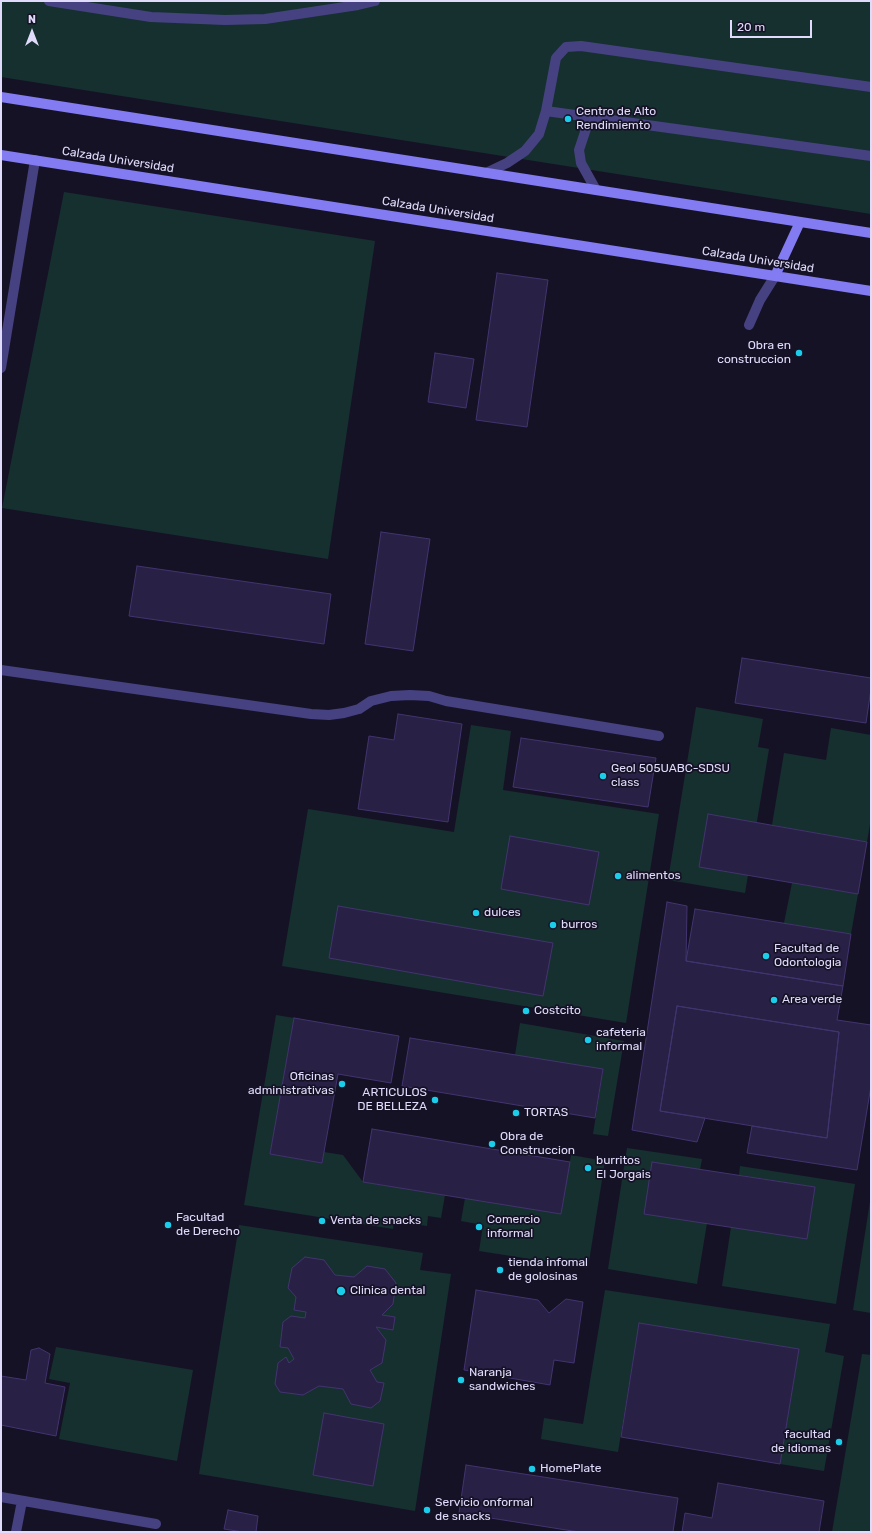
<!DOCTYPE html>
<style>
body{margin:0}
#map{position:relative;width:872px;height:1533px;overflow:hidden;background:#161226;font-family:Rubik,sans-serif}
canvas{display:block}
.frame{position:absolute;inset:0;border:2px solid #e0dbfb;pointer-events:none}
.north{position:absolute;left:12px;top:12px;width:40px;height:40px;-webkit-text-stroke:3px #161226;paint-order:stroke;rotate:0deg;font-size:11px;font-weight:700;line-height:16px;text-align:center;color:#e0dbfb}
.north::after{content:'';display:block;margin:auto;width:14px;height:18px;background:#e0dbfb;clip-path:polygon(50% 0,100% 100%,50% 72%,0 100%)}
.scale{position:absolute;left:730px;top:20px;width:82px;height:18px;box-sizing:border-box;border:2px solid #e0dbfb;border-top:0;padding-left:5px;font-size:12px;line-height:14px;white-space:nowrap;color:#e0dbfb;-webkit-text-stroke:3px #161226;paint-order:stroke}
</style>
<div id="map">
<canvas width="872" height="1533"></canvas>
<div class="frame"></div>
<div class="north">N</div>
<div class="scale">20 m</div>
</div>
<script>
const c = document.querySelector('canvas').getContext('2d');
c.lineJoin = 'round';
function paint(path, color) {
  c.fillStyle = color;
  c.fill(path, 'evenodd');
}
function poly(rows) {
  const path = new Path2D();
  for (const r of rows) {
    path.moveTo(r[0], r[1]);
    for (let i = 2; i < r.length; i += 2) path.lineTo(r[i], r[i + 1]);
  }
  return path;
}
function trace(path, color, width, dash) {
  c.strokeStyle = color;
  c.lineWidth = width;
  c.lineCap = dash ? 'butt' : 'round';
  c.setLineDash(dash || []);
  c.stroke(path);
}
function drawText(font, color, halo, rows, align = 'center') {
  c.font = font + ' Rubik,sans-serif';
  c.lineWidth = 3.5;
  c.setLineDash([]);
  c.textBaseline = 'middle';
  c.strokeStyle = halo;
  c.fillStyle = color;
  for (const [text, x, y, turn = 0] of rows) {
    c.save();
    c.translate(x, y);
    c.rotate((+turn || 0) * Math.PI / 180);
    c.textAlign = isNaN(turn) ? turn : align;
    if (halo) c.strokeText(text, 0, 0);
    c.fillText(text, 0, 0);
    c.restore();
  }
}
paint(poly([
 [1,1,871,1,871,214,1,77],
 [64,192,375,241,328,559,2,508],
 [696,707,763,719,758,747,769,749,745,893,668,880],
 [471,725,511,731,503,790,659,814,626,1023,282,966,308,809,454,832],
 [831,728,871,735,871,818,867,842,772,825,784,753,826,760],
 [792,883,858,894,851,934,784,923],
 [276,1015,294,1018,270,1154,322,1163,324,1152,343,1155,363,1182,445,1195,441,1218,428,1216,427,1226,394,1221,393,1229,244,1205],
 [520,1023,624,1041,608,1136,593,1134,603,1070,515,1055],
 [627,1148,702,1159,700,1170,644,1214,707,1223,697,1284,608,1269],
 [571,1155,605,1161,588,1268,479,1251,483,1225,461,1221,465,1198,561,1214],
 [740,1166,855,1184,836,1304,722,1286,731,1227,807,1239,815,1187,739,1175],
 [871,1195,871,1313,853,1310],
 [239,1225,423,1253,420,1270,451,1274,415,1511,199,1474],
 [605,1290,830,1324,825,1352,844,1356,824,1471,780,1464,799,1349,639,1323,618,1452,541,1439,544,1418,583,1424],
 [56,1347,193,1370,177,1461,59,1439,70,1383,49,1379],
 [862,1354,871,1355,871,1532,832,1532]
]), '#163030');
const building = poly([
 [497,273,548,280,527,427,476,420,497,273],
 [435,353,474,359,466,408,428,402,435,353],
 [381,532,430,539,413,651,365,644,381,532],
 [137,566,331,594,324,644,129,616,137,566],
 [742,658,871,678,871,689,866,723,735,703,742,658],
 [398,714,462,724,448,822,358,809,369,736,394,740,398,714],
 [521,738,656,758,648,807,513,787,521,738],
 [708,814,867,842,858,894,699,867,708,814],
 [510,836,599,852,589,905,501,889,510,836],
 [667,902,687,906,686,961,843,986,837,1020,871,1025,871,1086,857,1170,747,1153,752,1126,827,1138,839,1032,677,1006,660,1111,705,1118,697,1142,632,1130,667,902],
 [338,906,553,943,543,996,329,958,338,906],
 [695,909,851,934,843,986,686,961,695,909],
 [677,1006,839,1032,827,1138,660,1111,677,1006],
 [294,1018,399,1036,391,1083,338,1074,322,1163,270,1154,294,1018],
 [410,1038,603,1069,595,1118,402,1086,410,1038],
 [372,1129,570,1162,561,1214,363,1182,372,1129],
 [652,1162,815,1187,807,1239,644,1214,652,1162],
 [305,1257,324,1260,335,1275,354,1277,367,1266,385,1269,396,1283,393,1304,382,1315,395,1317,393,1330,376,1327,386,1340,382,1363,370,1370,377,1382,384,1383,380,1401,371,1408,351,1404,343,1389,319,1386,303,1395,280,1392,275,1384,278,1363,286,1357,289,1363,294,1359,288,1348,280,1347,283,1322,291,1316,305,1318,306,1312,294,1310,296,1297,288,1288,292,1268,305,1257],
 [476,1290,538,1300,549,1313,566,1299,583,1302,574,1363,554,1360,550,1385,464,1370,476,1290],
 [639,1323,799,1349,780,1464,621,1437,639,1323],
 [39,1348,50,1354,45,1383,65,1387,56,1436,1,1425,1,1376,26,1380,31,1350,39,1348],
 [324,1413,384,1424,373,1486,313,1475,324,1413],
 [466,1465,678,1498,673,1532,579,1532,459,1513,466,1465],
 [718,1483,824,1501,819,1532,682,1532,685,1513,712,1518,718,1483],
 [228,1510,258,1516,256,1532,243,1532,224,1529,228,1510]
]);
paint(building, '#292045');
trace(building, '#42346f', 1);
trace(poly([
 [49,1,151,17,225,20,265,19,358,5,375,1],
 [546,111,871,156],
 [590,117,579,150,581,163,596,190],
 [486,173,507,163,525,151,539,134,546,111,556,58,566,47,581,46,871,87],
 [749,325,760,300,775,276],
 [1,670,311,714,329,715,344,713,359,709,371,701,391,696,410,695,429,696,446,701,659,736],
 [1,1497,156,1524],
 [16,1532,22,1501]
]), '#464281', 10);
trace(poly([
 [1,368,35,160]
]), '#464281', 10);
trace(poly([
 [1,97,871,233],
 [1,155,871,291],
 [775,276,800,222]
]), '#827bf2', 10);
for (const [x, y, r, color] of [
 [568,119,4,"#1acde9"],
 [799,353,4,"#1acde9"],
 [603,776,4,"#1acde9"],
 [618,876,4,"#1acde9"],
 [476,913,4,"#1acde9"],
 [553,925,4,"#1acde9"],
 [766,956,4,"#1acde9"],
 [774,1000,4,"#1acde9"],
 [526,1011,4,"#1acde9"],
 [588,1040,4,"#1acde9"],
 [342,1084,4,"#1acde9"],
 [435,1100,4,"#1acde9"],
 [516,1113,4,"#1acde9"],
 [492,1144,4,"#1acde9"],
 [588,1168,4,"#1acde9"],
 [322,1221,4,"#1acde9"],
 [168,1225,4,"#1acde9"],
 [479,1227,4,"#1acde9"],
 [500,1270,4,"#1acde9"],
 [341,1291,5,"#1acde9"],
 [461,1380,4,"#1acde9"],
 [839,1442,4,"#1acde9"],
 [532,1469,4,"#1acde9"],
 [427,1510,4,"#1acde9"]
]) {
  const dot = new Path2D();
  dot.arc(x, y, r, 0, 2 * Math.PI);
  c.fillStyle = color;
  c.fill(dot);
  trace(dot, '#161226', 1.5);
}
drawText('12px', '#e0dbfb', '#161226', [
 ["Centro de Alto",576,112],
 ["Rendimiemto",576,126],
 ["Obra en",791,346,"right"],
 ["construccion",791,360,"right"],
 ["Geol 505UABC-SDSU",611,769],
 ["class",611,783],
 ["alimentos",626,876],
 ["dulces",484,913],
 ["burros",561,925],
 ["Facultad de",774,949],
 ["Odontologia",774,963],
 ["Area verde",782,1000],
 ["Costcito",534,1011],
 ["cafeteria",596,1033],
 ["informal",596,1047],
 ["Oficinas",334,1077,"right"],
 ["administrativas",334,1091,"right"],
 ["ARTICULOS",427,1093,"right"],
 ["DE BELLEZA",427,1107,"right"],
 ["TORTAS",524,1113],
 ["Obra de",500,1137],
 ["Construccion",500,1151],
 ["burritos",596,1161],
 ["El Jorgais",596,1175],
 ["Facultad",176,1218],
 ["de Derecho",176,1232],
 ["Comercio",487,1220],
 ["informal",487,1234],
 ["Venta de snacks",330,1221],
 ["tienda infomal",508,1263],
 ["de golosinas",508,1277],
 ["Clinica dental",350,1291],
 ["Naranja",469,1373],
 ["sandwiches",469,1387],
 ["facultad",831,1435,"right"],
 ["de idiomas",831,1449,"right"],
 ["HomePlate",540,1469],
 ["Servicio onformal",435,1503],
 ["de snacks",435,1517]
], 'left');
drawText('12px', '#e0dbfb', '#161226', [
 ["Calzada Universidad",118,160,9],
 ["Calzada Universidad",438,210,9],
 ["Calzada Universidad",758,260,9]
]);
</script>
